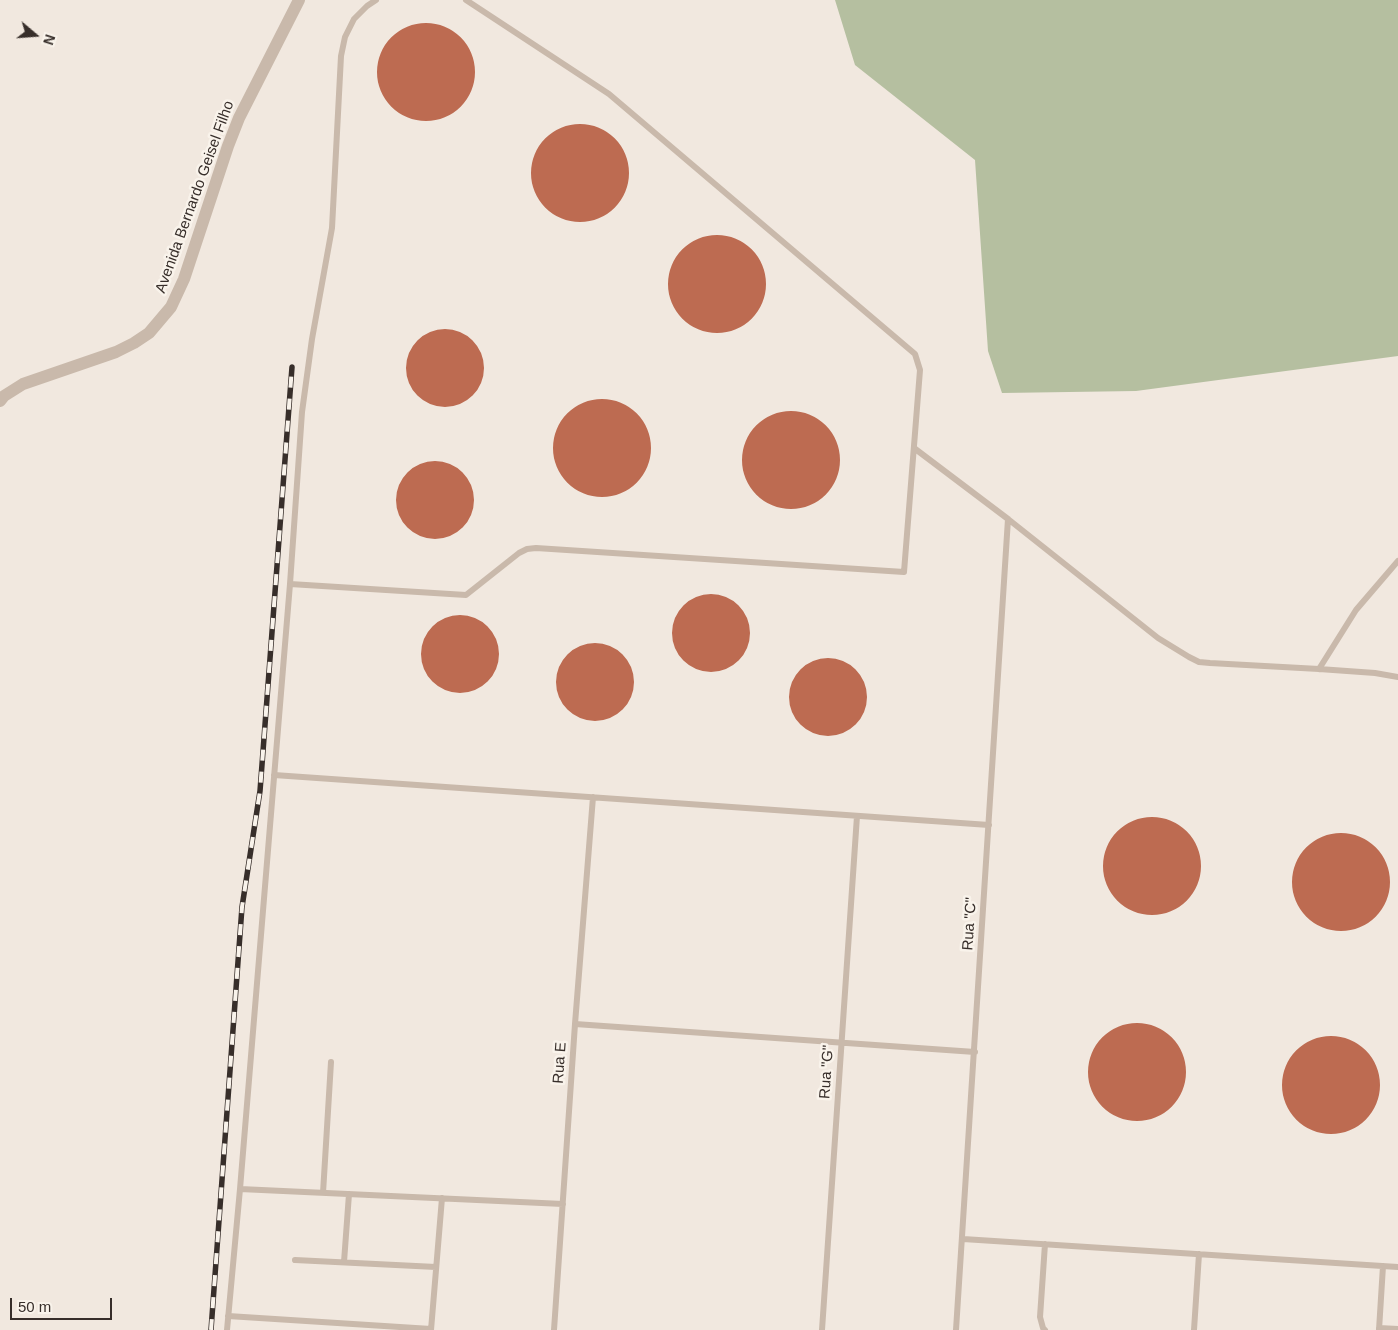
<!DOCTYPE html>
<style>
body{margin:0}
#map{position:relative;width:1398px;height:1330px;overflow:hidden;background:#f1e8df;font-family:Arial,sans-serif}
canvas{display:block}
.north{position:absolute;left:10px;top:10px;width:50px;height:50px;-webkit-text-stroke:4px #f9f3eb;paint-order:stroke;rotate:108deg;font-size:14px;font-weight:700;line-height:20px;text-align:center;color:#372e2a}
.north::after{content:'';display:block;margin:auto;width:18px;height:22px;background:#372e2a;clip-path:polygon(50% 0,100% 100%,50% 72%,0 100%)}
.scale{position:absolute;left:10px;top:1298px;width:102px;height:22px;box-sizing:border-box;border:2px solid #372e2a;border-top:0;padding-left:6px;font-size:15px;line-height:18px;white-space:nowrap;color:#372e2a;-webkit-text-stroke:4px #f9f3eb;paint-order:stroke}
</style>
<div id="map">
<canvas width="1398" height="1330"></canvas>
<div class="north">N</div>
<div class="scale">50 m</div>
</div>
<script>
const c = document.querySelector('canvas').getContext('2d');
c.lineJoin = 'round';
function paint(path, color) {
  c.fillStyle = color;
  c.fill(path, 'evenodd');
}
function poly(rows) {
  const path = new Path2D();
  for (const r of rows) {
    if (r.length === 3) {
      path.moveTo(r[0] + r[2], r[1]);
      path.arc(r[0], r[1], r[2], 0, 2 * Math.PI);
      continue;
    }
    path.moveTo(r[0], r[1]);
    for (let i = 2; i < r.length; i += 2) path.lineTo(r[i], r[i + 1]);
  }
  return path;
}
function trace(path, color, width, dash) {
  c.strokeStyle = color;
  c.lineWidth = width;
  c.lineCap = dash ? 'butt' : 'round';
  c.setLineDash(dash || []);
  c.stroke(path);
}
function drawText(font, color, halo, rows, align = 'center') {
  c.font = font + ' Arial,sans-serif';
  c.lineWidth = 5;
  c.setLineDash([]);
  c.textBaseline = 'middle';
  c.strokeStyle = halo;
  c.fillStyle = color;
  for (const [text, x, y, turn = 0] of rows) {
    c.save();
    c.translate(x, y);
    c.rotate((+turn || 0) * Math.PI / 180);
    c.textAlign = isNaN(turn) ? turn : align;
    if (halo) c.strokeText(text, 0, 0);
    c.fillText(text, 0, 0);
    c.restore();
  }
}
paint(poly([
 [835,0,1398,0,1398,356,1136,391,1002,393,988,351,975,160,855,65]
]), '#b5bfa0');
paint(poly([
 [426,72,49],
 [580,173,49],
 [717,284,49],
 [445,368,39],
 [602,448,49],
 [791,460,49],
 [435,500,39],
 [711,633,39],
 [460,654,39],
 [595,682,39],
 [828,697,39],
 [1152,866,49],
 [1341,882,49],
 [1137,1072,49],
 [1331,1085,49]
]), '#bd6b51');
trace(poly([
 [914,448,1008,519,1158,638,1189,657,1199,662,1210,663,1319,669,1375,673,1398,677],
 [290,584,466,595,519,553,527,549,536,548,904,572,920,370,915,354,609,94,466,0],
 [1319,669,1356,610,1398,561],
 [274,775,989,825],
 [575,1024,975,1052],
 [240,1189,563,1204],
 [323,1193,331,1062],
 [963,1239,1398,1267],
 [1045,1244,1040,1317,1043,1328,1045,1330],
 [295,1260,436,1267],
 [344,1262,349,1194],
 [228,1316,431,1329],
 [1379,1328,1398,1329],
 [227,1330,240,1189,290,584,302,412,312,339,332,228,341,56,345,37,354,19,367,6,376,0],
 [431,1330,442,1198],
 [554,1330,575,1024,593,797],
 [822,1330,857,816],
 [956,1330,1008,519],
 [1194,1330,1199,1254],
 [1379,1330,1383,1266]
]), '#c9b9ab', 6);
trace(poly([
 [0,401,4,396,23,384,116,352,134,343,149,333,171,307,184,279,228,146,239,118,299,0]
]), '#c9b9ab', 12);
const rail = poly([
 [211,1330,242,907,260,791,292,367]
]);
trace(rail, '#372e2a', 5.5);
trace(rail, '#f9f3eb', 4, [11]);
drawText('15px', '#372e2a', '#f9f3eb', [
 ["Avenida Bernardo Geisel Filho",195,197,-70],
 ["Rua \"C\"",970,924,-86],
 ["Rua E",560,1063,-86],
 ["Rua \"G\"",827,1072,-86]
]);
</script>
